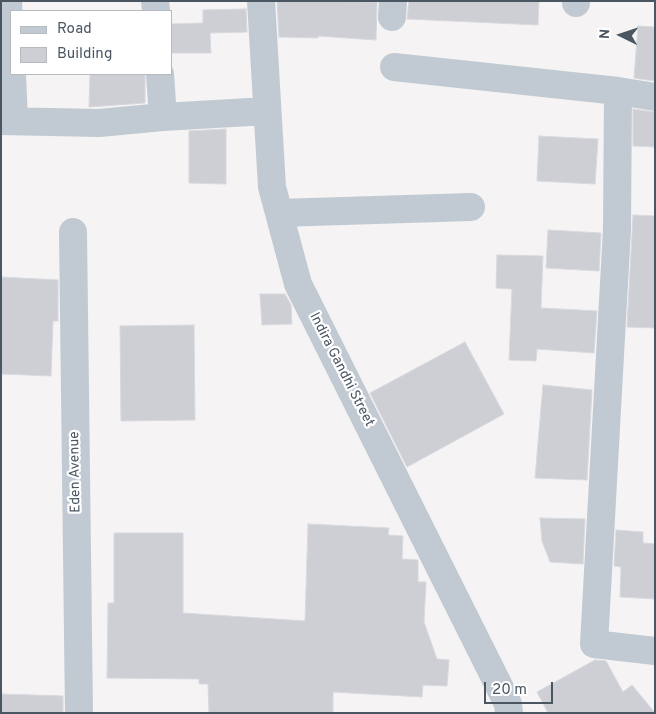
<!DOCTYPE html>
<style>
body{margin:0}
#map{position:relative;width:656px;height:714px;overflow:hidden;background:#f5f3f3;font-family:Overpass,sans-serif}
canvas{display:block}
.frame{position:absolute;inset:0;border:2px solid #4a5661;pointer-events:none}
.legend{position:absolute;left:10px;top:10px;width:162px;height:65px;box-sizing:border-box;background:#fff;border:1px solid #b7bbc0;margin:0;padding:6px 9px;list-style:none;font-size:15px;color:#4a5661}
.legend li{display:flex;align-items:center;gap:10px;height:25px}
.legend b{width:25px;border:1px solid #b7bbc0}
.north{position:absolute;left:596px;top:10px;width:50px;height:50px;-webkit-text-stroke:4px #fff;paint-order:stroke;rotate:274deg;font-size:14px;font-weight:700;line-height:20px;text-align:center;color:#4a5661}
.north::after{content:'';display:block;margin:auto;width:18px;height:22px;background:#4a5661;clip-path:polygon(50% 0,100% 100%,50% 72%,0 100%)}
.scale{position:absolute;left:484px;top:682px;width:69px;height:22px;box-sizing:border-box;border:2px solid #4a5661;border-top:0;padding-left:6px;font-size:15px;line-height:18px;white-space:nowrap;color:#4a5661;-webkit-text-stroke:4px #fff;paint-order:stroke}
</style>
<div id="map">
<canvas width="656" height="714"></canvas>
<div class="frame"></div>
<ul class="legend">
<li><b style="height:6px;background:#c1cad2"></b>Road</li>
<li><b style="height:14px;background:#cdcfd5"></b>Building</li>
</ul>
<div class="north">N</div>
<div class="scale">20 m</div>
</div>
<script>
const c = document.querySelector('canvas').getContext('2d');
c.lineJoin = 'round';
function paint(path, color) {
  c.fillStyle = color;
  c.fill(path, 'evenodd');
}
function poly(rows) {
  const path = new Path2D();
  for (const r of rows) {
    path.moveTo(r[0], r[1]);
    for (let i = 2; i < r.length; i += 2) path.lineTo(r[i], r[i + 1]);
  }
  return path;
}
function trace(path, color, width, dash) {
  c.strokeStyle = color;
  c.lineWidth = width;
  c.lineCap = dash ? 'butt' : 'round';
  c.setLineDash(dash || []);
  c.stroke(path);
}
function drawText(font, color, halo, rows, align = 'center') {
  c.font = font + ' Overpass,sans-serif';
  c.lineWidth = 4.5;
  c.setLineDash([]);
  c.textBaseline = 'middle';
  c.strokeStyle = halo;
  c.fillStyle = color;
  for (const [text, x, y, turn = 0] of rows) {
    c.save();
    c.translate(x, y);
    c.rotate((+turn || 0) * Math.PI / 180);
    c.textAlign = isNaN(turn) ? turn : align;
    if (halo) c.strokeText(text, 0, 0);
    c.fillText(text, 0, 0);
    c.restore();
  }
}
const building = poly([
 [277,1,377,2,376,40,318,36,318,38,279,37,277,1],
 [409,1,539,1,538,25,407,19,409,1],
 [246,9,247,32,210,33,211,53,171,53,171,24,203,23,203,10,246,9],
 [638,26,655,27,655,81,634,78,638,26],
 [90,74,145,74,145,103,89,107,90,74],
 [633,109,655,112,655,147,633,146,633,109],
 [226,129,226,184,189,183,189,131,226,129],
 [539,136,598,139,595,184,537,181,539,136],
 [633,215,655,216,655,328,627,327,633,215],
 [548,230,601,233,599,271,546,268,548,230],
 [497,255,543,256,541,308,597,311,594,353,537,349,536,361,509,360,512,289,496,288,497,255],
 [1,277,58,280,58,321,53,321,51,376,1,374,1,277],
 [260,294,285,294,291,305,292,324,262,325,260,294],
 [194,325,195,420,121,421,120,326,194,325],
 [465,342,504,414,407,467,370,393,465,342],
 [543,385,592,390,587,480,535,478,543,385],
 [540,518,585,519,583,564,550,562,542,541,540,518],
 [308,524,389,528,388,535,403,536,402,559,418,560,418,582,426,582,424,622,437,659,449,660,447,686,423,685,422,697,333,692,333,713,209,713,208,684,199,684,199,679,107,678,108,603,114,603,114,533,183,533,183,613,305,621,308,524],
 [616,530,643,532,643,543,655,544,655,599,620,597,621,567,614,566,616,530],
 [595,660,606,661,623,692,632,685,655,713,548,713,537,692,595,660],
 [1,694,63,696,63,713,1,713,1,694]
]);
paint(building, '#cdcfd5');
trace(building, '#d7d9de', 1);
trace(poly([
 [8,1,11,67],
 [155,1,156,11],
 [261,1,272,187,298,284,508,704,509,713],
 [576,3,576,1],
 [392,17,393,1],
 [394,67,618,91],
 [12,74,14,121],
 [160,74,163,117],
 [655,97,618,91,617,229,594,644,655,651],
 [1,121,99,123,163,117,267,111],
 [279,213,471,207],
 [73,232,79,713]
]), '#c1cad2', 28);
drawText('14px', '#4a5661', '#fff', [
 ["Indira Gandhi Street",341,370,63],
 ["Eden Avenue",76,472,-91]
]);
</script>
